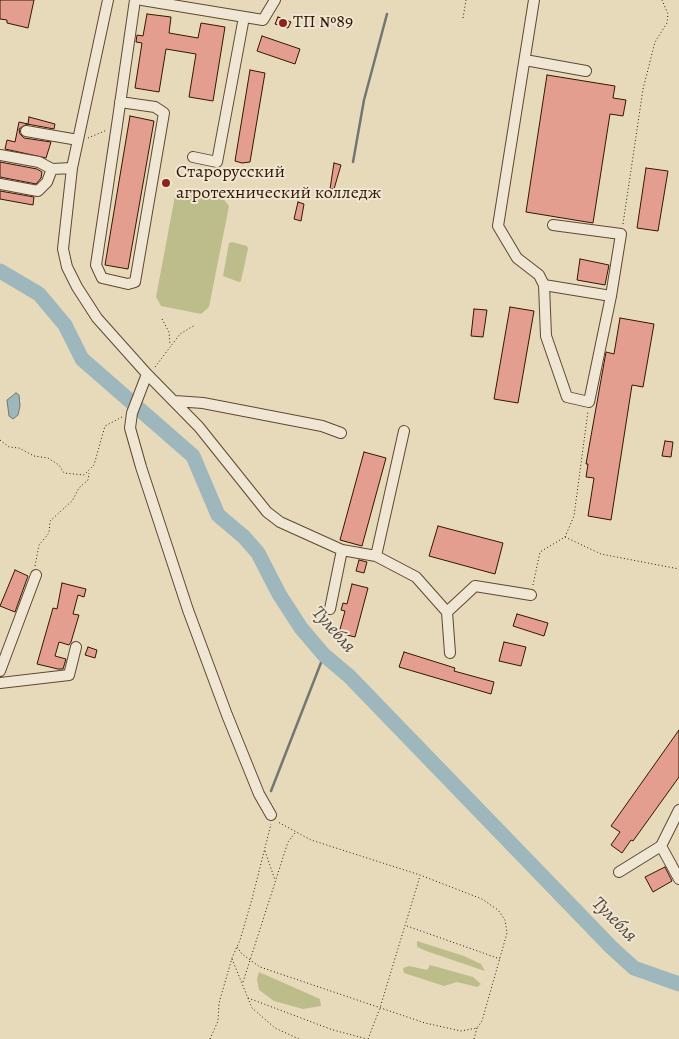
<!DOCTYPE html>
<meta charset="utf-8">
<style>
body{margin:0}
canvas{display:block;background:#e6dabb}
</style>
<canvas width="679" height="1039"></canvas>
<script>
const c = document.querySelector('canvas').getContext('2d');
c.lineJoin = 'round';
function paint(path, color) {
  c.fillStyle = color;
  c.fill(path, 'evenodd');
}
function poly(rows) {
  const path = new Path2D();
  for (const r of rows) {
    path.moveTo(r[0], r[1]);
    for (let i = 2; i < r.length; i += 2) path.lineTo(r[i], r[i + 1]);
  }
  return path;
}
function trace(path, color, width, dash) {
  c.strokeStyle = color;
  c.lineWidth = width;
  c.lineCap = dash ? 'butt' : 'round';
  c.setLineDash(dash || []);
  c.stroke(path);
}
function drawText(font, color, halo, rows, align = 'center') {
  c.font = font + ' Alegreya,serif';
  c.lineWidth = 4;
  c.setLineDash([]);
  c.textBaseline = 'middle';
  c.strokeStyle = halo;
  c.fillStyle = color;
  for (const [text, x, y, turn = 0] of rows) {
    c.save();
    c.translate(x, y);
    c.rotate((+turn || 0) * Math.PI / 180);
    c.textAlign = isNaN(turn) ? turn : align;
    if (halo) c.strokeText(text, 0, 0);
    c.fillText(text, 0, 0);
    c.restore();
  }
}
paint(poly([
 [186,191,223,198,229,206,209,307,201,314,161,306,156,297,175,196],
 [232,242,247,246,248,249,241,281,239,282,223,276,229,243],
 [417,941,464,956,481,964,485,971,426,951,417,947],
 [430,965,473,977,481,984,477,987,457,982,444,986,404,973,403,968,409,966,427,970],
 [259,972,320,999,321,1006,303,1009,274,1001,259,990,257,979]
]), '#bdbd8b');
const water = poly([
 [16,393,19,395,20,406,18,415,13,419,9,416,7,400,16,393]
]);
paint(water, '#9db7bc');
trace(water, '#737772', 1);
trace(poly([
 [353,162,364,100,387,14],
 [271,791,324,655]
]), '#737772', 2.5);
trace(poly([
 [0,271,39,294,65,325,82,359,193,456,218,515,244,537,258,553,279,594,301,628,324,655,349,676,611,947,634,968,679,984]
]), '#9db7bc', 15);
const building = poly([
 [0,0,34,0,28,28,7,23,7,20,0,19,0,0],
 [147,14,171,17,169,33,198,38,201,23,225,27,213,101,189,97,196,54,166,49,159,92,135,88,142,43,136,42,137,35,143,36,147,14],
 [278,17,291,22,288,28,275,24,278,17],
 [262,36,300,49,295,64,257,51,262,36],
 [250,70,265,73,250,162,242,163,235,161,250,70],
 [547,75,615,86,613,98,626,100,623,116,610,114,593,223,526,212,547,75],
 [130,116,154,121,128,269,105,265,130,116],
 [29,117,55,124,54,129,27,124,19,129,20,134,24,138,51,142,46,158,5,149,7,140,15,142,19,122,28,124,29,117],
 [0,162,37,169,42,172,41,178,36,184,0,177,0,162],
 [334,163,341,165,334,189,330,189,334,163],
 [646,168,668,171,658,231,637,228,646,168],
 [0,191,34,197,33,205,0,199,0,191],
 [298,202,304,204,301,221,294,219,298,202],
 [580,259,609,265,605,285,577,280,580,259],
 [510,307,534,311,518,403,494,399,510,307],
 [474,309,487,310,483,337,471,336,474,309],
 [620,318,654,324,643,387,632,385,611,520,588,516,594,478,586,477,588,464,586,464,606,352,614,354,620,318],
 [665,441,673,442,671,457,662,456,665,441],
 [364,452,386,458,362,546,340,540,364,452],
 [438,526,503,543,495,574,429,556,438,526],
 [359,560,367,562,364,573,356,571,359,560],
 [15,570,28,576,15,612,0,606,15,570],
 [62,583,86,589,84,597,78,595,73,614,79,615,71,642,69,645,59,642,55,656,66,659,63,669,58,669,37,664,53,608,57,609,62,583],
 [352,584,368,588,355,637,339,633,345,611,341,610,343,603,347,604,352,584],
 [517,614,548,623,544,636,513,626,517,614],
 [504,642,526,647,521,666,499,661,504,642],
 [88,647,97,650,95,658,85,655,88,647],
 [404,652,455,668,454,671,494,682,491,694,399,667,404,652],
 [679,730,679,777,633,841,631,840,622,853,611,845,620,832,611,826,679,730],
 [665,867,672,881,653,892,645,877,665,867]
]);
paint(building, '#e49e90');
trace(building, '#341702', 1);
const minor = poly([
 [108,0,72,168,63,249,67,267,77,287,97,318,147,374,199,427,267,512,280,522,342,550,376,556,416,577,447,612,450,653],
 [142,0,263,20,275,0],
 [534,0,498,226,517,258,539,275,544,285,546,336,567,397,589,402,611,296,544,285],
 [525,60,586,71],
 [120,102,155,107,164,113,135,282,128,284,102,278,96,265,117,125,135,0],
 [26,131,78,140],
 [0,155,39,162,52,169,72,168],
 [193,157,217,162,244,17],
 [0,184,38,191,47,182,52,169],
 [553,225,621,234,611,296],
 [147,374,132,413,130,428,141,467,188,610,227,715,259,794,271,815],
 [175,401,203,403,322,426,341,433],
 [376,556,404,431],
 [330,609,342,550],
 [447,612,475,586,531,595],
 [0,671,36,575],
 [0,683,69,675,76,647],
 [679,810,661,846,679,879],
 [619,872,661,846]
]);
trace(minor, '#604830', 12);
trace(poly([
 [463,18,466,0],
 [88,138,107,130],
 [623,224,643,89,655,42,667,23,668,14,662,0],
 [162,319,169,332,170,345],
 [155,367,180,334,195,325],
 [0,440,9,447,19,448,34,456,48,458,59,465,64,473,84,475,94,465,105,426,122,417],
 [565,537,574,516,588,411],
 [35,566,39,545,49,533,50,521,72,501,79,488,88,480,89,473],
 [533,585,540,552,565,537,601,554,679,569],
 [265,851,275,880],
 [407,926,500,959],
 [237,947,242,954,260,967,425,1023,461,1031,477,1028,482,1021,507,933,505,920,498,910,482,899,420,875,311,840,278,822],
 [232,959,252,1008,275,1028,299,1039],
 [243,982,288,842,295,833],
 [248,998,333,1030,367,1039],
 [210,1039,218,1021,219,1003,232,958,240,940,252,899,271,824],
 [368,1039,380,1008,420,876],
 [474,1039,477,1028]
]), '#341702', 1, [1, 2.5]);
trace(minor, '#efe7d3', 10);
for (const [x, y, r, color] of [
 [283,23,5,"#8f2418"],
 [166,183,5,"#8f2418"]
]) {
  const dot = new Path2D();
  dot.arc(x, y, r, 0, 2 * Math.PI);
  c.fillStyle = color;
  c.fill(dot);
  trace(dot, '#efe7d3', 2);
}
drawText('18px', '#341702', '#efe7d3', [
 ["ТП №89",293,23],
 ["Старорусский",176,173],
 ["агротехнический колледж",176,194]
], 'left');
drawText('italic 19px', '#54473a', '#efe7d3', [
 ["Тулебля",333,630,48],
 ["Тулебля",614,920,45]
]);
</script>
